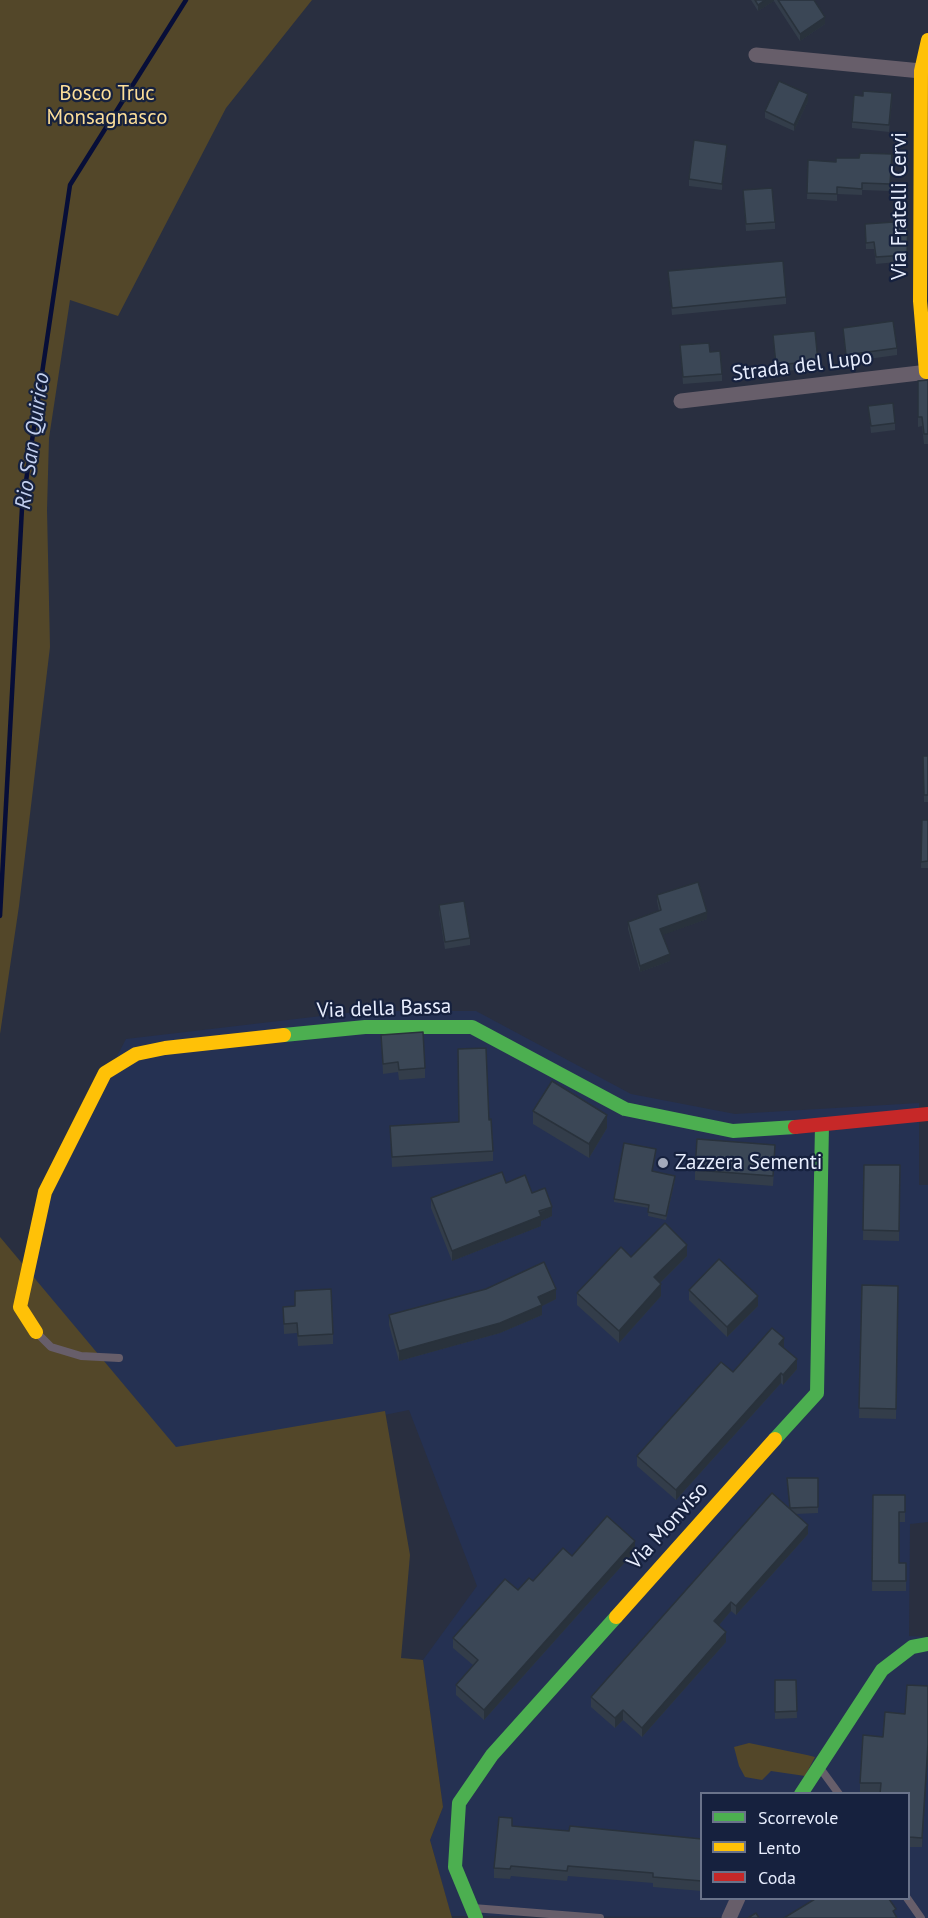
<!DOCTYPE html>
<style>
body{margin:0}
#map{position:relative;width:928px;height:1918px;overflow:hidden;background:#292f40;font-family:"PT Sans",sans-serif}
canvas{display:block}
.legend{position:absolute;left:700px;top:1792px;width:210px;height:108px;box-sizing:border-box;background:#16213e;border:2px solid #6a738a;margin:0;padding:8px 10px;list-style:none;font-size:18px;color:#e7edfd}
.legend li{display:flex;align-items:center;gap:12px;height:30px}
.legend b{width:30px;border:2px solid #6a738a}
</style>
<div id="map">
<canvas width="928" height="1918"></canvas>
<ul class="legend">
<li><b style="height:8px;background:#4caf50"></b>Scorrevole</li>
<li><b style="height:8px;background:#ffc107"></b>Lento</li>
<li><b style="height:8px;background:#c62828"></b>Coda</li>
</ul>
</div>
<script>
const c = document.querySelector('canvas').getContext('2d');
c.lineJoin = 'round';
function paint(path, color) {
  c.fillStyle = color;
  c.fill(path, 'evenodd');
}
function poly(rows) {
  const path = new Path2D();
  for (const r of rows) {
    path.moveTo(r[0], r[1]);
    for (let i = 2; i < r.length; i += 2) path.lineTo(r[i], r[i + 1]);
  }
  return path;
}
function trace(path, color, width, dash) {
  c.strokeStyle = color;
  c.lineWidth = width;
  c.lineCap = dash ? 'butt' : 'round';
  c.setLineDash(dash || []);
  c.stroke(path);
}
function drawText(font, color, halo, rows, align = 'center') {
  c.font = font + ' "PT Sans",sans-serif';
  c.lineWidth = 4.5;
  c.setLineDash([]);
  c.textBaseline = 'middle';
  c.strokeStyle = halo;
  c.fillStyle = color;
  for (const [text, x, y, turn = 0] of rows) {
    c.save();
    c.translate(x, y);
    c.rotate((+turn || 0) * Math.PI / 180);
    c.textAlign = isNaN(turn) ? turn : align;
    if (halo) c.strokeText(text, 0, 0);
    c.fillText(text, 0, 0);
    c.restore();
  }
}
paint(poly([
 [364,1011,476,1011,631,1094,735,1114,919,1103,919,1185,928,1185,928,1522,910,1524,909,1636,928,1637,928,1918,451,1916,430,1840,443,1807,423,1660,477,1586,409,1410,305,1431,173,1464,18,1338,55,1175,126,1039],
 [702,1794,908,1794,908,1898,702,1898]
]), '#253152');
paint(poly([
 [0,0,312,0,226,108,118,316,70,300,49,438,47,510,50,647,19,906,0,1034],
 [0,1237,176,1447,385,1411,410,1555,401,1658,423,1660,443,1807,430,1840,452,1918,0,1918],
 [749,1743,807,1755,815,1757,805,1776,771,1771,762,1780,745,1777,739,1766,734,1747]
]), '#534729');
trace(poly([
 [0,916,22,508,70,185,186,0]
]), '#070e38', 4.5);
trace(poly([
 [37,1333,51,1347,81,1356,119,1358],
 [820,1768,839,1794],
 [907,1898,921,1918],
 [473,1908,600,1918]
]), '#675e6a', 8);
trace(poly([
 [756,55,921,71],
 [681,401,928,372],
 [729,1918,738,1898]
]), '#675e6a', 15);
trace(poly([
 [284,1035,365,1027,472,1027,625,1109,733,1131,795,1127],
 [775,1439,817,1393,822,1125],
 [801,1794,882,1670,912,1647,928,1644],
 [476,1918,455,1867,459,1803,492,1755,616,1617]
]), '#4caf50', 14);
trace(poly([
 [926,372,920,301,921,71,928,40],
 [36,1332,20,1307,45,1192,105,1073,136,1054,165,1048,284,1035],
 [616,1617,775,1439]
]), '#ffc107', 14);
trace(poly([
 [795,1127,928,1114]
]), '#c62828', 14);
paint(poly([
 [751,0,814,0,825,24,800,41,774,1,758,11],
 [892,100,889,132,852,128,852,122],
 [808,101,794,131,765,118,765,111],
 [727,151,722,190,689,186,689,179],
 [892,154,890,191,862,190,862,195,837,194,837,201,807,199,808,160,836,162],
 [743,190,775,222,775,229,746,231],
 [908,221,907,261,876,264,874,249,866,249,865,224],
 [668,271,786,297,786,304,672,315],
 [843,328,897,348,897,355,846,362],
 [773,335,818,361,818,368,776,372],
 [680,345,710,352,722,374,722,381,683,384],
 [928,380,928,444,924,444,922,426,918,427,918,381],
 [868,406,895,423,895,430,871,433],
 [923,756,928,756,928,802,924,802],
 [922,820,928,820,928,868,921,868],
 [657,895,707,919,662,935,670,961,640,972,628,929,628,922,659,911,657,901],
 [439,905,470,938,470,945,445,949,439,912],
 [381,1035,425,1068,425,1078,399,1080,398,1072,383,1074],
 [533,1111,607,1128,589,1158,533,1124],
 [489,1120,493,1151,493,1161,392,1167,390,1126],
 [656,1152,652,1172,675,1180,666,1220,648,1216,649,1208,614,1202,614,1199],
 [775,1155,773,1186,695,1180,695,1170],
 [864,1165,900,1165,899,1241,863,1240],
 [506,1183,532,1193,552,1216,541,1221,541,1226,452,1261,431,1208,431,1198],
 [687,1256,660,1283,661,1296,619,1343,577,1305,577,1293,631,1257],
 [862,1285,898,1286,896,1419,859,1418],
 [689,1290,758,1306,727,1337,689,1300],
 [556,1299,542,1306,542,1315,500,1333,399,1361,389,1325,389,1315],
 [283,1307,333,1334,333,1344,298,1346,297,1333,284,1334],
 [784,1348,797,1369,783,1385,781,1383,676,1500,637,1466,637,1456,733,1372],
 [787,1478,818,1478,818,1513,796,1514,808,1534,736,1615,731,1611,719,1625,726,1642,642,1737,623,1720,615,1728,591,1707,591,1697,790,1509],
 [873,1495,905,1495,905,1522,899,1522,899,1563,906,1563,906,1591,872,1591],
 [635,1551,484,1720,456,1695,456,1685,473,1665,453,1648,453,1638,518,1590,572,1556],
 [775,1680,796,1680,797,1718,775,1719],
 [928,1686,928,1754,922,1847,909,1847,909,1794,860,1792,860,1783,883,1737,905,1714],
 [512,1826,569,1831,702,1839,702,1891,653,1887,653,1883,568,1876,567,1881,511,1876,510,1879,494,1878,494,1868]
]), '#333d4a');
paint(poly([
 [765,0,774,0,774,1,758,11,758,5],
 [825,17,825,24,800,41,800,34],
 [808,94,808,101,794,131,794,125],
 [727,145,727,151,722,190,722,184],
 [707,912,707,919,660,936,660,929],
 [670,954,670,961,640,972,640,966],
 [607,1115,607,1128,589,1158,589,1144],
 [552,1207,552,1216,541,1221,541,1226,452,1261,452,1251],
 [687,1245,687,1256,654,1289,654,1277],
 [661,1284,661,1296,619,1343,619,1331],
 [556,1289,556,1299,542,1306,542,1315,500,1333,399,1361,399,1351,538,1297],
 [758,1296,758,1306,727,1337,727,1327],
 [784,1338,784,1348,779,1344],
 [797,1359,797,1369,783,1385,783,1375],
 [781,1373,781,1383,676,1500,676,1490],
 [808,1525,808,1534,736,1615,736,1606],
 [635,1541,635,1551,484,1720,484,1710],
 [731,1602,731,1611,714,1631,714,1621],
 [726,1632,726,1642,642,1737,642,1728],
 [623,1710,623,1720,615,1728,615,1718],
 [928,1744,928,1754,922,1847,922,1838]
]), '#29323c');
const building = poly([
 [755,0,765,0,758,5,755,0],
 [778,0,814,0,825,17,800,34,778,0],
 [779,81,808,94,794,125,765,111,779,81],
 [863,91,892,93,889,125,852,122,854,95,863,96,863,91],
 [694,140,727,145,722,184,689,179,694,140],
 [860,153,892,154,890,184,862,183,862,189,837,187,837,194,807,193,808,160,836,162,836,158,859,158,860,153],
 [772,188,775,222,746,224,743,190,772,188],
 [908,221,907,255,876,257,874,242,866,243,865,224,908,221],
 [783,261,786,297,672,308,668,271,783,261],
 [893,321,897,348,846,355,843,328,893,321],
 [815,331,818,361,776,365,773,335,815,331],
 [709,343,710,352,720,351,722,374,683,377,680,345,709,343],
 [928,380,928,434,924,434,922,417,918,417,918,381,928,380],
 [893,403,895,423,871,426,868,406,893,403],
 [923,756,928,756,928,795,924,795,923,756],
 [922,820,928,820,928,861,921,862,922,820],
 [698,882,707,912,660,929,670,954,640,966,628,922,661,910,657,895,698,882],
 [464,901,470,938,445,942,439,905,464,901],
 [423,1032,425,1068,399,1070,398,1062,383,1064,381,1035,423,1032],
 [486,1048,489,1120,491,1119,493,1151,392,1157,390,1126,459,1122,458,1049,486,1048],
 [552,1081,607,1115,589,1144,533,1111,552,1081],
 [697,1139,775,1145,773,1176,695,1170,697,1139],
 [624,1143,656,1149,652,1171,675,1176,666,1216,648,1212,649,1205,614,1199,624,1143],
 [864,1165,900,1165,899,1231,863,1230,864,1165],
 [502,1172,506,1183,525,1175,532,1193,545,1188,552,1207,539,1211,541,1216,452,1251,431,1198,502,1172],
 [665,1223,687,1245,654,1277,661,1284,619,1331,577,1293,621,1247,631,1257,665,1223],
 [719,1259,758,1296,727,1327,689,1290,719,1259],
 [544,1262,556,1289,538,1297,542,1305,500,1323,399,1351,389,1315,486,1289,544,1262],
 [862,1285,898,1286,896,1409,859,1408,862,1285],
 [331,1289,333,1334,298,1336,297,1323,284,1324,283,1307,295,1306,295,1291,331,1289],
 [772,1328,784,1338,779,1344,797,1359,783,1375,781,1373,676,1490,637,1456,721,1362,733,1372,772,1328],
 [787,1478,818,1478,818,1507,790,1508,787,1478],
 [772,1493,808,1525,736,1606,731,1602,714,1621,726,1632,642,1728,623,1710,615,1718,591,1697,772,1493],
 [873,1495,905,1495,905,1512,899,1512,899,1563,906,1563,906,1581,872,1581,873,1495],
 [607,1516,635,1541,484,1710,456,1685,478,1660,453,1638,505,1579,518,1590,529,1578,533,1581,563,1548,572,1556,607,1516],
 [775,1680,796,1680,797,1711,775,1712,775,1680],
 [907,1685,928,1686,928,1744,922,1838,909,1837,909,1794,880,1794,881,1783,860,1783,863,1735,883,1737,885,1712,905,1714,907,1685],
 [499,1817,512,1818,512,1826,569,1831,570,1826,702,1839,702,1881,653,1877,653,1873,568,1866,567,1871,511,1866,510,1869,494,1868,499,1817],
 [815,1899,889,1899,896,1909,893,1911,897,1918,784,1918,815,1899],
 [756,1913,759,1918,748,1918,756,1913]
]);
paint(building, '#3b4756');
trace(building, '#29323c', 1.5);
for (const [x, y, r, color] of [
 [663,1163,6,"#a4aabb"]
]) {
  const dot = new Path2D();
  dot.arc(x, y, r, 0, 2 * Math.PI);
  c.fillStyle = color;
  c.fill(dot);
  trace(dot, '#16213e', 2);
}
drawText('21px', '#fcde99', '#16213e', [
 ["Bosco Truc",107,94],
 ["Monsagnasco",107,118]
]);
drawText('21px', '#e7edfd', '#16213e', [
 ["Via Fratelli Cervi",900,206,-90],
 ["Strada del Lupo",802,366,-7],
 ["Via della Bassa",384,1009,-2],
 ["Via Monviso",668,1526,-48]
]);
drawText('21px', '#e7edfd', '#16213e', [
 ["Zazzera Sementi",675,1163]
], 'left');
drawText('italic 22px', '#c3d0f0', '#16213e', [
 ["Rio San Quirico",33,441,-82]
]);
</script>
